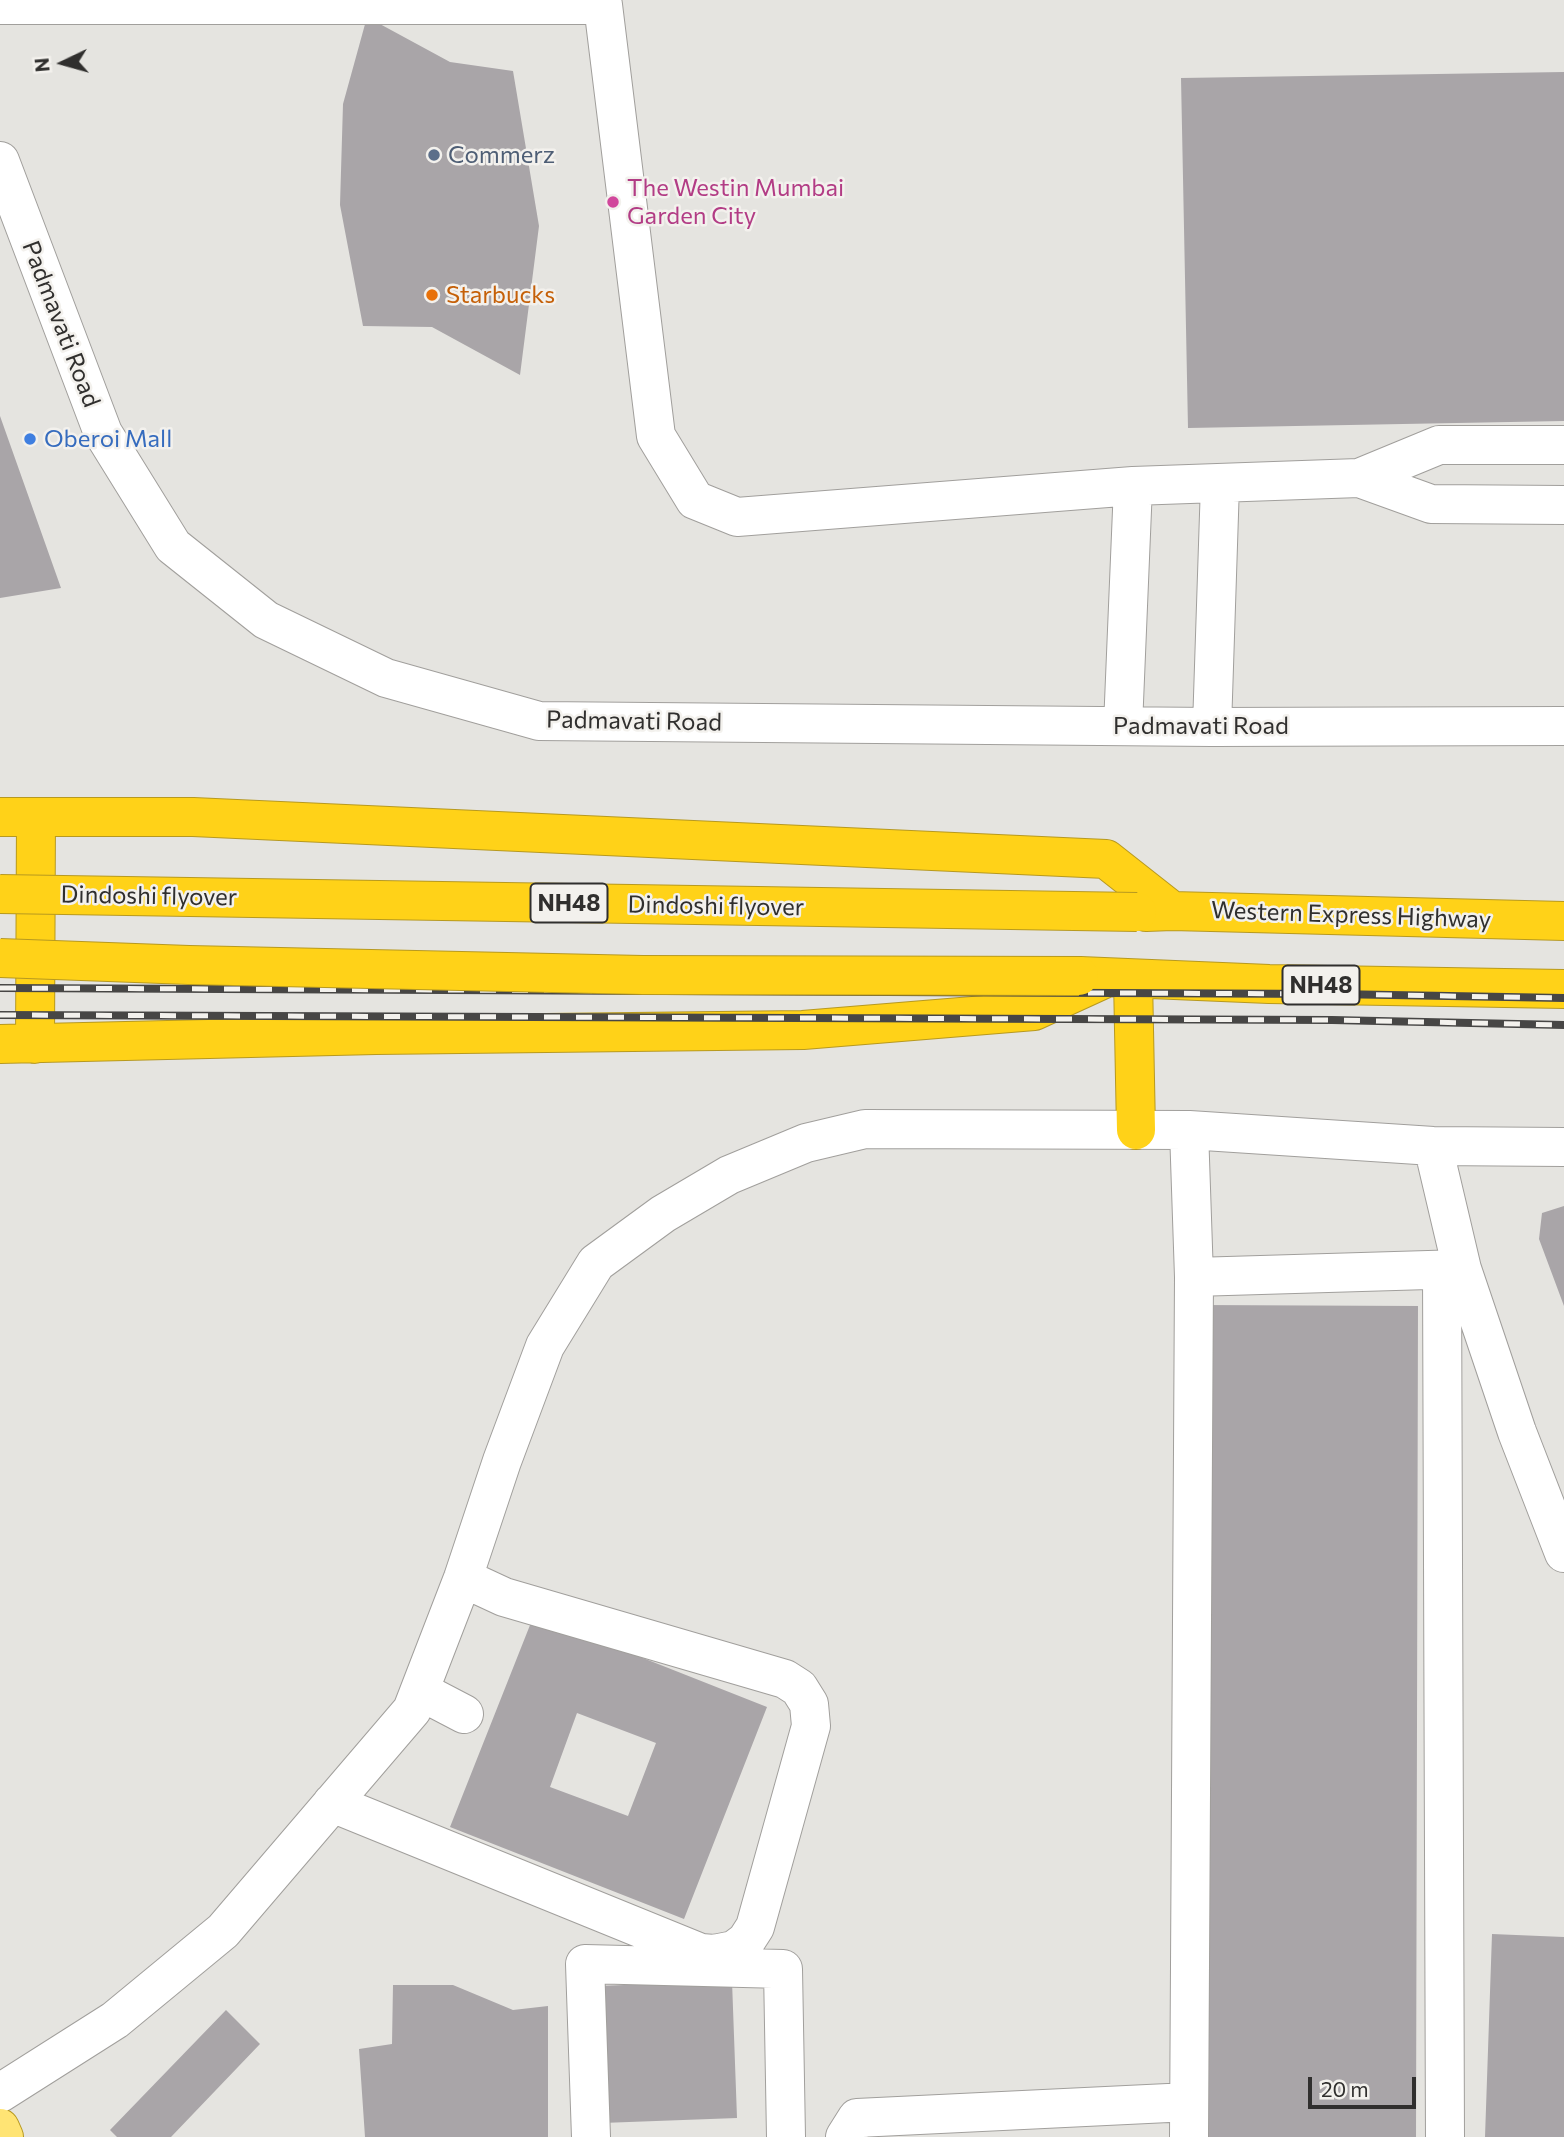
<!DOCTYPE html>
<style>
body{margin:0}
#map{position:relative;width:1564px;height:2137px;overflow:hidden;background:#e5e4e0;font-family:Commissioner,sans-serif}
canvas{display:block}
.north{position:absolute;left:28px;top:28px;width:70px;height:70px;-webkit-text-stroke:5px #f3f1ed;paint-order:stroke;rotate:265deg;font-size:19px;font-weight:700;line-height:28px;text-align:center;color:#302f2e}
.north::after{content:'';display:block;margin:auto;width:24px;height:32px;background:#302f2e;clip-path:polygon(50% 0,100% 100%,50% 72%,0 100%)}
.scale{position:absolute;left:1308px;top:2077px;width:108px;height:32px;box-sizing:border-box;border:4px solid #302f2e;border-top:0;padding-left:9px;font-size:21px;line-height:24px;white-space:nowrap;color:#302f2e;-webkit-text-stroke:5px #f3f1ed;paint-order:stroke}
</style>
<div id="map">
<canvas width="1564" height="2137"></canvas>
<div class="north">N</div>
<div class="scale">20 m</div>
</div>
<script>
const c = document.querySelector('canvas').getContext('2d');
c.lineJoin = 'round';
function paint(path, color) {
  c.fillStyle = color;
  c.fill(path, 'evenodd');
}
function poly(rows) {
  const path = new Path2D();
  for (const r of rows) {
    path.moveTo(r[0], r[1]);
    for (let i = 2; i < r.length; i += 2) path.lineTo(r[i], r[i + 1]);
  }
  return path;
}
function trace(path, color, width, dash) {
  c.strokeStyle = color;
  c.lineWidth = width;
  c.lineCap = dash ? 'butt' : 'round';
  c.setLineDash(dash || []);
  c.stroke(path);
}
function drawText(font, color, halo, rows, align = 'center') {
  c.font = font + ' Commissioner,sans-serif';
  c.lineWidth = 5;
  c.setLineDash([]);
  c.textBaseline = 'middle';
  c.strokeStyle = halo;
  c.fillStyle = color;
  for (const [text, x, y, turn = 0] of rows) {
    c.save();
    c.translate(x, y);
    c.rotate((+turn || 0) * Math.PI / 180);
    c.textAlign = isNaN(turn) ? turn : align;
    if (halo) c.strokeText(text, 0, 0);
    c.fillText(text, 0, 0);
    c.restore();
  }
}
paint(poly([
 [367,17,450,62,513,71,539,226,520,375,432,327,363,326,340,205,343,104],
 [1564,72,1564,421,1188,428,1181,78],
 [0,416,61,588,0,598],
 [1564,1206,1564,1306,1539,1239,1542,1213],
 [1198,1305,1418,1306,1416,2137,1197,2137],
 [534,1615,767,1707,684,1919,450,1827],
 [577,1713,656,1743,628,1816,550,1787],
 [1492,1934,1564,1937,1564,2137,1485,2137],
 [732,1981,737,2118,602,2123,597,1986],
 [393,1985,453,1985,513,2010,548,2006,548,2137,365,2137,359,2049,392,2044],
 [226,2010,260,2044,171,2137,117,2137,110,2130]
]), '#a9a5a8');
const minor = poly([
 [0,5,603,5,656,436,695,500,737,517,1133,486,1359,478,1439,445,1564,445],
 [0,161,103,433,173,546,266,620,386,678,539,721,1212,727,1564,726],
 [1359,478,1431,504,1564,505],
 [1123,726,1133,486],
 [1212,727,1220,484],
 [1189,1130,1194,1277],
 [1433,1146,1462,1269,1517,1432,1564,1553],
 [1442,1270,1445,2137],
 [420,1691,464,1714],
 [332,1803,701,1953,714,1954,734,1950,746,1941,755,1927,811,1726,809,1704,799,1688,785,1679,504,1597,463,1578],
 [0,2093,115,2020,223,1931,412,1710,463,1578,502,1461,545,1346,596,1263,663,1214,729,1175,806,1143,865,1129,1189,1130,1433,1146,1564,1147],
 [591,2137,585,1964,783,1969,786,2137],
 [845,2137,857,2118,1189,2102],
 [1189,2137,1194,1277,1462,1269]
]);
const major = poly([
 [0,2128,4,2137]
]);
const highway = poly([
 [0,817,193,817,1106,859,1172,911],
 [1146,912,1172,911,1564,921],
 [1080,976,1269,984,1564,989],
 [1133,979,1136,1130],
 [0,1044,376,1035,803,1030,1034,1011,1106,978],
 [35,1044,36,817]
]);
trace(minor, '#a19f9c', 40);
trace(major, '#b79920', 40);
trace(highway, '#b79920', 40);
trace(minor, '#fff', 38);
trace(major, '#ffe474', 38);
trace(highway, '#ffd218', 38);
const rail = poly([
 [0,988,1333,994,1564,998],
 [0,1015,1332,1020,1564,1025]
]);
trace(rail, '#474645', 8);
trace(rail, '#f3f1ed', 5, [16]);
const highwayBridge = poly([
 [0,894,1137,912],
 [0,958,189,965,643,975,1079,976]
]);
trace(highwayBridge, '#b79920', 40, []);
trace(highwayBridge, '#ffd218', 38);
for (const [x, y, r, color] of [
 [434,155,7,"#5c6f8a"],
 [613,202,7,"#d1479c"],
 [432,295,7,"#e8710a"],
 [30,439,7,"#3f7fe0"]
]) {
  const dot = new Path2D();
  dot.arc(x, y, r, 0, 2 * Math.PI);
  c.fillStyle = color;
  c.fill(dot);
  trace(dot, '#f3f1ed', 2.5);
}
for (const [x, y, w] of [
 [569,903,77],
 [1321,985,77]
]) {
  const box = new Path2D();
  box.roundRect(x - w / 2, y - 19.5, w, 39, 5);
  c.fillStyle = '#f3f1ed';
  c.fill(box);
  trace(box, '#302f2e', 2);
}
drawText('bold 23px', '#302f2e', null, [
 ["NH48",569,903],
 ["NH48",1321,985]
]);
drawText('24px', '#4e5e75', '#f3f1ed', [
 ["Commerz",448,155]
], 'left');
drawText('24px', '#b23c85', '#f3f1ed', [
 ["The Westin Mumbai",627,188],
 ["Garden City",627,216]
], 'left');
drawText('24px', '#c56008', '#f3f1ed', [
 ["Starbucks",446,295]
], 'left');
drawText('24px', '#302f2e', '#f3f1ed', [
 ["Padmavati Road",61,324,69],
 ["Padmavati Road",634,721,1],
 ["Padmavati Road",1201,726],
 ["Dindoshi flyover",149,896,1],
 ["Dindoshi flyover",716,906,1],
 ["Western Express Highway",1351,915,2]
]);
drawText('24px', '#366cbe', '#f3f1ed', [
 ["Oberoi Mall",44,439]
], 'left');
</script>
